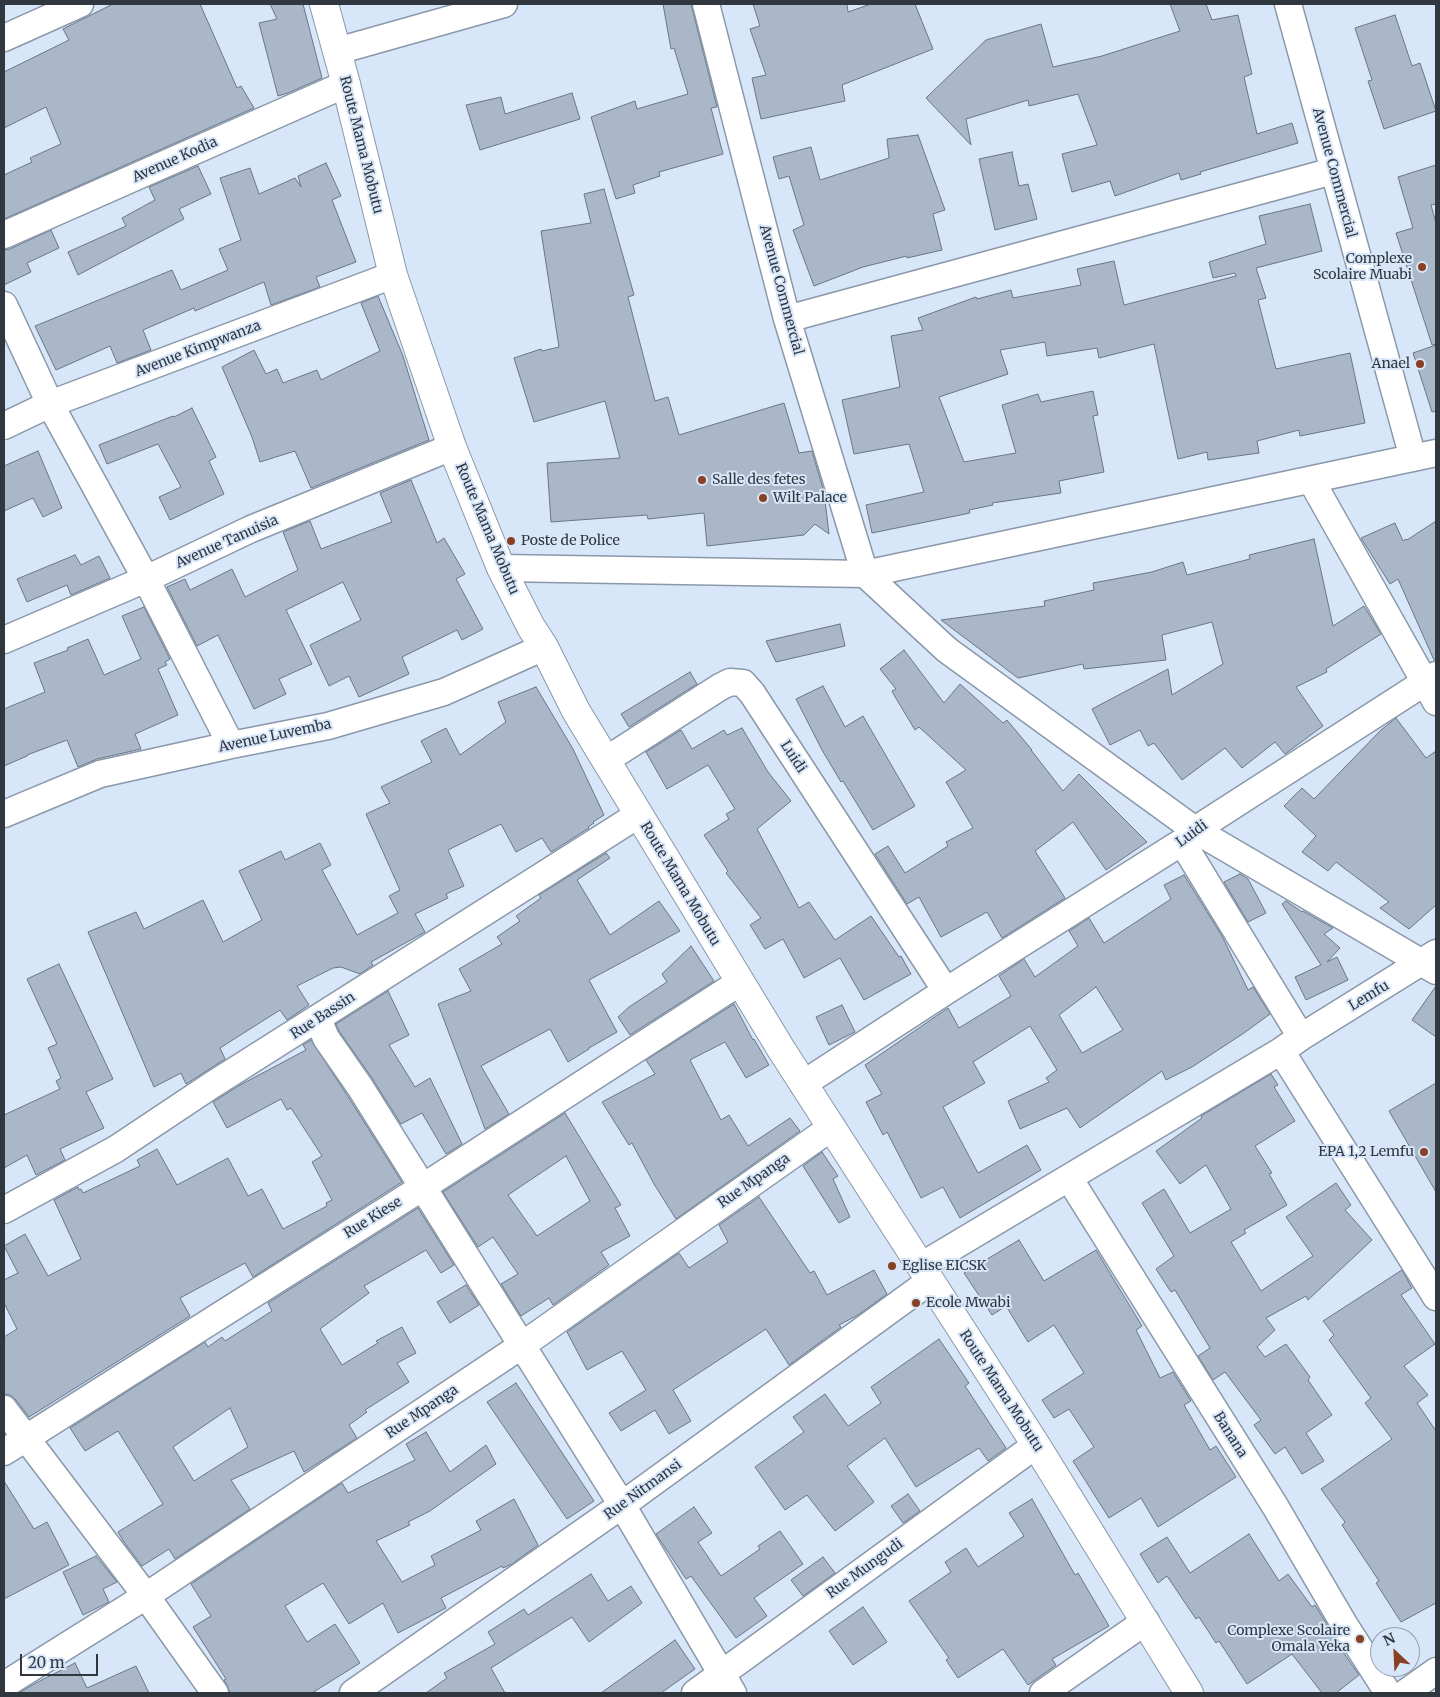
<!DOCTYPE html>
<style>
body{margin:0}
#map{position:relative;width:1440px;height:1697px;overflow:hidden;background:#d7e6f9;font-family:Merriweather,serif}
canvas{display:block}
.frame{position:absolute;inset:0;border:5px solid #31373f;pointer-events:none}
.north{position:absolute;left:1370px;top:1627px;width:50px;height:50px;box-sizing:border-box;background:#d7e6f9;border:1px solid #95a0af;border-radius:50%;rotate:335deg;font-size:14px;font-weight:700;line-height:20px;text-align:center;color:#31373f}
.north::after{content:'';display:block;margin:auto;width:18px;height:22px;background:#884023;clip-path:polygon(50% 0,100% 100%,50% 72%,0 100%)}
.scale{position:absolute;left:20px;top:1654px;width:78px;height:22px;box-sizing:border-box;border:2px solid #31373f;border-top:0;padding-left:6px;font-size:15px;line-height:18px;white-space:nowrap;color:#31373f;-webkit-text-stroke:4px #d7e6f9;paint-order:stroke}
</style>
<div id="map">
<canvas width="1440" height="1697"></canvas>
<div class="frame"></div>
<div class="north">N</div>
<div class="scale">20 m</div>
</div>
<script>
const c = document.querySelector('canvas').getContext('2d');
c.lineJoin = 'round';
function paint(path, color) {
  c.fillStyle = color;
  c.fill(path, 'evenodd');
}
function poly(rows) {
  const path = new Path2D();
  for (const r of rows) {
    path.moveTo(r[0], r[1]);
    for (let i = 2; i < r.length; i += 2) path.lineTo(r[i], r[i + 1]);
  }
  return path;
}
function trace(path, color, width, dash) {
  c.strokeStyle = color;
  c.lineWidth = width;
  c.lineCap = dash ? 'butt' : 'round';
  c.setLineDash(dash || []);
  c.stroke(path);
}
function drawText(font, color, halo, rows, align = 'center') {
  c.font = font + ' Merriweather,serif';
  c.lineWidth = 4;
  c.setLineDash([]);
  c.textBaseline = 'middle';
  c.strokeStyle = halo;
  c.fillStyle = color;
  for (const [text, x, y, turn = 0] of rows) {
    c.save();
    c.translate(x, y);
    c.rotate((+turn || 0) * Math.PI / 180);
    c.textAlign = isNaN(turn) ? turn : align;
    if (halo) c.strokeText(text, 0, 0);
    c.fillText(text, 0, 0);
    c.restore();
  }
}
const building = poly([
 [113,4,200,4,237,88,241,86,254,108,4,219,4,175,32,162,30,158,61,144,46,107,4,128,4,72,69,40,63,29,113,4],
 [270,4,303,4,322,78,288,93,278,96,259,23,277,19,270,4],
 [663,4,691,4,717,107,711,108,723,154,659,172,660,176,633,185,635,193,616,199,591,117,635,101,637,109,688,94,674,48,671,49,663,4],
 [753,4,847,4,848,12,871,4,915,4,933,49,842,85,845,101,761,119,752,78,766,75,750,29,760,26,753,4],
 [1170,4,1206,4,1212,20,1238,15,1252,74,1244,77,1257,134,1292,123,1298,143,1200,172,1201,174,1181,180,1179,173,1115,196,1110,181,1072,192,1062,154,1097,145,1078,94,1029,106,1028,100,966,119,971,145,926,98,986,40,1041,24,1053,67,1102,56,1180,31,1170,4],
 [1395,15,1412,66,1420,63,1436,111,1384,129,1368,81,1372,80,1355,28,1395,15],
 [572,93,580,119,480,150,466,105,501,97,505,114,572,93],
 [918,135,945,210,933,214,942,250,907,258,907,256,863,267,814,286,793,230,804,225,789,176,779,179,773,157,811,147,820,180,889,158,887,139,918,135],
 [1012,152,1019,186,1028,184,1037,219,995,230,979,159,1012,152],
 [326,163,341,196,332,200,356,262,316,277,320,287,271,305,264,282,195,311,194,308,143,330,151,350,117,363,110,346,56,370,35,326,172,270,181,290,228,270,219,249,241,240,220,178,250,168,259,194,295,178,301,187,298,176,326,163],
 [1436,165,1436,204,1431,205,1436,223,1436,344,1432,345,1396,233,1413,228,1398,177,1436,165],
 [198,166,211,194,179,209,184,219,78,275,68,252,126,226,122,218,155,200,149,187,198,166],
 [604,189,634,295,628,297,655,401,668,397,679,435,784,403,799,453,812,451,824,492,829,534,815,524,804,535,707,546,704,513,648,519,647,515,551,522,547,463,620,458,605,401,534,422,514,358,541,349,542,351,559,347,541,231,591,223,584,194,604,189],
 [1310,204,1322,251,1256,268,1266,298,1258,300,1276,369,1350,353,1365,423,1300,436,1299,430,1257,441,1259,453,1208,460,1207,452,1178,459,1154,344,1099,358,1097,348,1047,356,1045,342,1000,350,1008,374,939,397,964,462,1016,453,1002,405,1038,394,1041,402,1093,391,1098,415,1093,416,1104,472,1059,481,1061,493,992,503,993,505,969,510,970,513,872,533,866,505,924,492,909,444,854,454,842,400,900,387,891,336,923,330,918,318,976,297,977,299,1011,290,1013,298,1081,285,1077,269,1114,261,1124,305,1236,276,1235,273,1213,278,1209,262,1266,244,1259,216,1310,204],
 [51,230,59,248,27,263,31,272,4,285,4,250,10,249,51,230],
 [378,296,403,356,429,440,311,488,295,451,260,462,252,437,222,367,254,350,266,374,277,369,283,383,317,370,321,380,380,351,361,303,378,296],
 [1436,345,1436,411,1432,412,1413,353,1436,345],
 [192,408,216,457,209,461,224,494,170,520,159,497,181,487,158,444,107,464,99,445,173,416,174,417,192,408],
 [38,451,62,508,43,517,33,498,4,511,4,466,38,451],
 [411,480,437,543,444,538,465,574,456,579,483,629,462,640,457,630,402,657,409,674,359,697,349,676,329,686,310,645,361,620,343,582,286,610,312,664,279,679,286,694,254,709,218,635,197,646,167,587,185,579,190,590,232,569,245,597,298,570,283,532,310,521,321,549,392,522,380,493,411,480],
 [1436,521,1436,660,1434,660,1398,579,1390,584,1361,538,1395,523,1403,541,1406,539,1407,540,1436,521],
 [1314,539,1333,626,1364,606,1381,634,1326,669,1327,672,1296,687,1323,726,1285,754,1275,742,1242,768,1225,748,1182,780,1154,743,1148,746,1140,730,1110,745,1092,709,1168,669,1172,695,1223,664,1212,622,1162,635,1166,660,1084,669,1083,664,1018,678,941,620,1045,606,1044,601,1094,590,1093,583,1152,572,1183,562,1187,575,1250,559,1249,555,1314,539],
 [75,555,81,565,99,556,110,578,71,595,67,585,27,602,17,579,75,555],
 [144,607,170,659,165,662,167,665,158,669,178,715,135,734,141,749,97,759,78,767,67,740,27,755,27,756,4,766,4,709,45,692,34,663,68,650,67,648,88,639,104,675,141,659,122,616,144,607],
 [840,624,845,646,776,662,766,641,840,624],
 [904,650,944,703,960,684,1003,723,1007,720,1032,750,1031,750,1063,791,1079,774,1147,842,1106,870,1073,822,1035,851,1065,898,1002,938,987,912,941,937,919,897,907,904,875,854,888,846,905,873,948,846,946,842,973,828,946,782,966,770,919,727,915,730,894,695,892,691,896,689,880,669,904,650],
 [690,672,697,684,629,727,621,714,690,672],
 [823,686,845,727,863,716,915,806,873,830,843,781,841,782,822,750,796,699,823,686],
 [536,687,573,749,604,815,593,822,594,823,588,827,589,828,551,852,542,838,516,852,501,824,448,850,464,886,446,894,448,898,415,914,425,932,371,962,373,965,360,974,341,967,333,968,297,986,309,1005,287,1020,280,1010,220,1048,225,1059,186,1084,181,1073,154,1087,88,932,136,912,144,929,203,900,223,942,262,920,239,871,281,851,285,860,320,843,331,865,322,870,357,935,398,913,389,896,400,890,366,814,390,803,381,787,432,762,421,741,446,728,460,755,506,722,498,702,536,687],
 [1396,718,1426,758,1436,751,1436,905,1409,929,1380,908,1389,902,1336,862,1328,871,1302,852,1316,836,1284,806,1302,788,1314,799,1381,730,1396,718],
 [742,728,768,772,791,801,757,829,799,908,809,902,835,940,871,916,899,957,901,956,911,974,864,1000,840,958,804,978,783,939,765,949,750,925,761,918,726,873,728,871,704,835,729,819,726,814,735,809,708,765,667,789,646,752,681,730,692,749,724,730,727,735,742,728],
 [606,853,610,858,577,880,610,935,659,901,680,931,589,980,617,1032,589,1048,589,1049,568,1062,550,1029,481,1066,509,1114,485,1129,438,1004,471,991,459,969,502,944,497,937,520,921,516,916,541,898,539,895,606,853],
 [1240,874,1248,879,1266,913,1248,922,1224,882,1240,874],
 [1184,875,1222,936,1248,990,1253,987,1270,1014,1244,1033,1192,1067,1166,1080,1162,1071,1080,1128,1067,1108,1020,1129,1008,1101,1049,1082,1046,1078,1057,1070,1030,1026,973,1062,985,1083,943,1107,978,1173,1027,1145,1041,1170,960,1218,943,1187,921,1198,887,1132,883,1135,866,1102,882,1094,865,1065,948,1008,959,1028,1011,996,999,976,1024,959,1035,977,1078,946,1069,931,1089,918,1104,943,1171,899,1164,885,1184,875],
 [1096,987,1123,1030,1082,1053,1059,1015,1096,987],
 [1286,901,1302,912,1303,911,1333,928,1324,934,1340,948,1327,962,1337,957,1348,980,1306,1000,1295,977,1321,965,1282,904,1286,901],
 [691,946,714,981,630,1035,618,1017,629,1007,667,982,662,974,691,946],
 [59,964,113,1079,86,1092,104,1128,60,1149,65,1160,36,1175,27,1155,4,1168,4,1115,60,1089,56,1081,61,1078,48,1048,57,1044,27,979,59,964],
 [1436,986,1436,1037,1412,1020,1436,986],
 [388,991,409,1035,389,1045,415,1087,430,1078,462,1144,446,1154,422,1113,401,1124,372,1078,339,1031,336,1024,388,991],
 [734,1004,753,1040,754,1039,769,1065,746,1078,725,1042,690,1060,721,1120,729,1115,748,1146,790,1118,800,1131,676,1219,654,1184,632,1143,629,1145,602,1102,655,1074,646,1060,734,1004],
 [842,1005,855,1032,829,1045,816,1017,842,1005],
 [311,1040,347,1095,402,1182,253,1277,245,1263,180,1298,190,1316,29,1417,16,1400,10,1395,4,1394,4,1337,17,1329,4,1303,4,1280,18,1273,4,1246,25,1234,48,1276,81,1259,54,1200,78,1187,79,1190,81,1189,83,1193,140,1166,137,1160,157,1149,177,1185,228,1158,248,1196,262,1189,283,1229,327,1206,326,1203,332,1200,312,1162,322,1156,291,1108,287,1110,281,1099,227,1128,213,1102,240,1085,306,1050,303,1045,311,1040],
 [1271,1074,1278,1085,1274,1087,1295,1121,1255,1146,1272,1173,1269,1174,1287,1205,1244,1230,1246,1233,1231,1242,1261,1291,1313,1256,1286,1217,1336,1183,1351,1205,1345,1210,1372,1240,1308,1300,1306,1296,1266,1318,1275,1330,1257,1347,1265,1357,1286,1344,1310,1377,1308,1380,1332,1415,1306,1433,1324,1461,1302,1474,1285,1447,1275,1454,1254,1425,1261,1420,1225,1372,1213,1380,1198,1356,1210,1348,1175,1290,1171,1292,1156,1269,1174,1256,1142,1203,1164,1189,1190,1233,1231,1209,1206,1165,1180,1184,1156,1151,1202,1118,1201,1116,1271,1074],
 [1436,1083,1436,1192,1389,1111,1436,1083],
 [565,1113,621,1205,615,1208,630,1236,601,1252,609,1265,553,1305,549,1298,521,1316,501,1284,518,1274,493,1237,478,1247,443,1192,565,1113],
 [566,1156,590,1201,537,1236,508,1195,566,1156],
 [822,1152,838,1176,833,1179,850,1217,839,1223,803,1166,822,1152],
 [759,1197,810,1273,814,1271,827,1295,874,1270,887,1294,858,1315,839,1325,841,1327,789,1365,766,1329,673,1390,691,1421,669,1434,655,1410,621,1431,609,1413,646,1390,622,1351,587,1370,567,1332,679,1253,689,1268,728,1242,719,1225,759,1197],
 [418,1208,454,1265,441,1273,426,1250,364,1286,369,1293,320,1329,342,1365,378,1343,376,1341,402,1327,416,1353,397,1363,409,1382,365,1410,367,1412,349,1425,357,1438,304,1472,294,1451,231,1480,250,1509,175,1559,169,1549,142,1566,124,1542,118,1532,163,1504,118,1431,85,1451,70,1428,205,1342,208,1347,222,1337,225,1341,272,1311,268,1303,418,1208],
 [230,1408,248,1447,194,1481,173,1447,230,1408],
 [1019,1240,1044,1281,1096,1250,1142,1326,1136,1330,1160,1378,1173,1372,1191,1401,1184,1405,1210,1450,1216,1446,1236,1477,1158,1527,1141,1498,1109,1518,1073,1461,1094,1447,1069,1409,1054,1418,1042,1400,1084,1373,1054,1325,1028,1342,1006,1306,992,1315,964,1273,1019,1240],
 [1402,1270,1412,1288,1401,1295,1435,1344,1404,1366,1428,1395,1417,1403,1436,1431,1436,1603,1401,1622,1376,1583,1379,1581,1342,1525,1345,1522,1321,1489,1392,1439,1365,1403,1371,1398,1329,1340,1334,1335,1323,1321,1402,1270],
 [466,1285,479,1305,450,1323,437,1302,466,1285],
 [939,1339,969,1383,965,1386,1006,1448,988,1461,979,1448,916,1487,885,1438,847,1466,874,1502,835,1531,807,1495,785,1510,755,1467,804,1432,793,1417,825,1394,848,1426,881,1403,871,1387,939,1339],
 [516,1383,594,1501,567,1519,487,1402,516,1383],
 [426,1432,450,1472,486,1445,496,1464,430,1511,408,1522,410,1525,376,1541,402,1582,435,1565,431,1556,481,1530,476,1521,514,1499,538,1545,512,1564,503,1568,502,1566,441,1598,446,1608,398,1633,383,1603,349,1624,323,1583,285,1606,307,1642,335,1624,360,1663,312,1693,230,1693,227,1685,224,1680,226,1679,193,1627,211,1616,191,1584,342,1483,348,1493,415,1460,406,1444,426,1432],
 [4,1481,34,1529,47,1522,69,1565,4,1599,4,1481],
 [908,1494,920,1511,903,1523,891,1506,908,1494],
 [1032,1499,1075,1575,1078,1573,1109,1626,1052,1659,1056,1665,1028,1685,1003,1649,958,1678,946,1660,949,1658,909,1601,951,1572,945,1562,966,1548,978,1567,1024,1536,1009,1513,1032,1499],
 [694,1507,712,1533,698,1542,721,1576,760,1549,758,1546,780,1531,803,1564,754,1598,767,1616,736,1638,691,1576,686,1579,656,1534,694,1507],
 [1249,1534,1279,1581,1288,1574,1312,1607,1315,1605,1335,1638,1334,1639,1359,1675,1336,1693,1322,1693,1292,1654,1247,1684,1219,1641,1216,1643,1199,1617,1196,1619,1167,1576,1158,1583,1140,1554,1167,1537,1190,1573,1249,1534],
 [96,1556,117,1582,103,1589,109,1602,83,1615,63,1572,96,1556],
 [823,1557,835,1573,803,1596,791,1580,823,1557],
 [591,1574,608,1601,631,1586,642,1603,589,1642,572,1617,491,1668,505,1693,426,1693,447,1678,444,1673,495,1644,488,1632,524,1609,528,1615,591,1574],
 [863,1607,887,1642,853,1665,829,1631,863,1607],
 [675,1640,695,1669,661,1693,601,1693,675,1640],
 [75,1663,87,1688,136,1666,149,1693,19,1693,36,1683,75,1663]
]);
paint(building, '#a9b7c9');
trace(building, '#697687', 1);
const minor = poly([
 [706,4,787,319,865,574,947,650,1195,830,1436,971],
 [1288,4,1413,458],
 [4,38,80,4],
 [337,51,504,4],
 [4,235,346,84],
 [4,305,50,404,146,579,231,745],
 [787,319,1333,171],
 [4,426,50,404,393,275],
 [1311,480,1436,702],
 [501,568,865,574,1436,453],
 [4,640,146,579,251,529,452,447],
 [606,760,720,687,730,682,743,683,752,693,946,991],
 [4,814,100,774,231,745,328,726,444,692,544,647],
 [1182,842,1301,1037],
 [318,1019,326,1038,360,1087,622,1505,733,1693],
 [1281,1051,1436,1297],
 [803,1084,946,991,1182,842,1195,830,1436,675],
 [1069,1178,1275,1506,1344,1624,1388,1693],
 [4,1210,116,1149,212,1085,638,815],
 [921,1266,1281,1051,1301,1037,1436,953],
 [4,1409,146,1596,215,1693],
 [4,1452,423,1187,740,982],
 [4,1685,146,1596,521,1346,832,1127],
 [353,1693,622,1505,930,1281],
 [695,1693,1036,1445],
 [1043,1693,1146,1621],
 [1405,1693,1436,1671]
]);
const tertiary = poly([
 [324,4,346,84,393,275,452,447,471,494,501,568,531,627,544,647,576,711,781,1049,1036,1445,1189,1693]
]);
trace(minor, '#8a98a9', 29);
trace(tertiary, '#8a98a9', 30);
trace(minor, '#fff', 26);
trace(tertiary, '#fff', 28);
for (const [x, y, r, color] of [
 [1422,267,5,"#884023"],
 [1420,364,5,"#884023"],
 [702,480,5,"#884023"],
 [763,498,5,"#884023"],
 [511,541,5,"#884023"],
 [1424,1152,5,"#884023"],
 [892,1266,5,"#884023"],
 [916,1303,5,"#884023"],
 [1360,1639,5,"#884023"]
]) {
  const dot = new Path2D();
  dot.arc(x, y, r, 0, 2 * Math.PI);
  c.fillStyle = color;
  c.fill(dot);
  trace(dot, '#d7e6f9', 2);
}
drawText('14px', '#31373f', '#d7e6f9', [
 ["Route Mama Mobutu",361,145,76],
 ["Avenue Kodia",175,160,-24],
 ["Avenue Commercial",1334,173,75],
 ["Avenue Commercial",781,290,75],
 ["Avenue Kimpwanza",198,349,-21],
 ["Route Mama Mobutu",487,529,67],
 ["Avenue Tanuisia",227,542,-24],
 ["Avenue Luvemba",275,736,-12],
 ["Luidi",793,757,57],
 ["Luidi",1192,834,-36],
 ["Route Mama Mobutu",680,884,59],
 ["Lemfu",1369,996,-31],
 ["Rue Bassin",323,1016,-33],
 ["Rue Mpanga",754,1181,-35],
 ["Rue Kiese",373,1218,-32],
 ["Route Mama Mobutu",1001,1391,57],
 ["Rue Mpanga",422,1412,-34],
 ["Banana",1230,1435,58],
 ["Rue Nitmansi",643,1490,-36],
 ["Rue Mungudi",865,1569,-36]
]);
drawText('14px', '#31373f', '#d7e6f9', [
 ["Complexe",1412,259,"right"],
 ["Scolaire Muabi",1412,275,"right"],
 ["Anael",1410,364,"right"],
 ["Salle des fetes",712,480],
 ["Wilt Palace",773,498],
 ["Poste de Police",521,541],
 ["EPA 1,2 Lemfu",1414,1152,"right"],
 ["Eglise EICSK",902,1266],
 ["Ecole Mwabi",926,1303],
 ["Complexe Scolaire",1350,1631,"right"],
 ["Omala Yeka",1350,1647,"right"]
], 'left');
</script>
